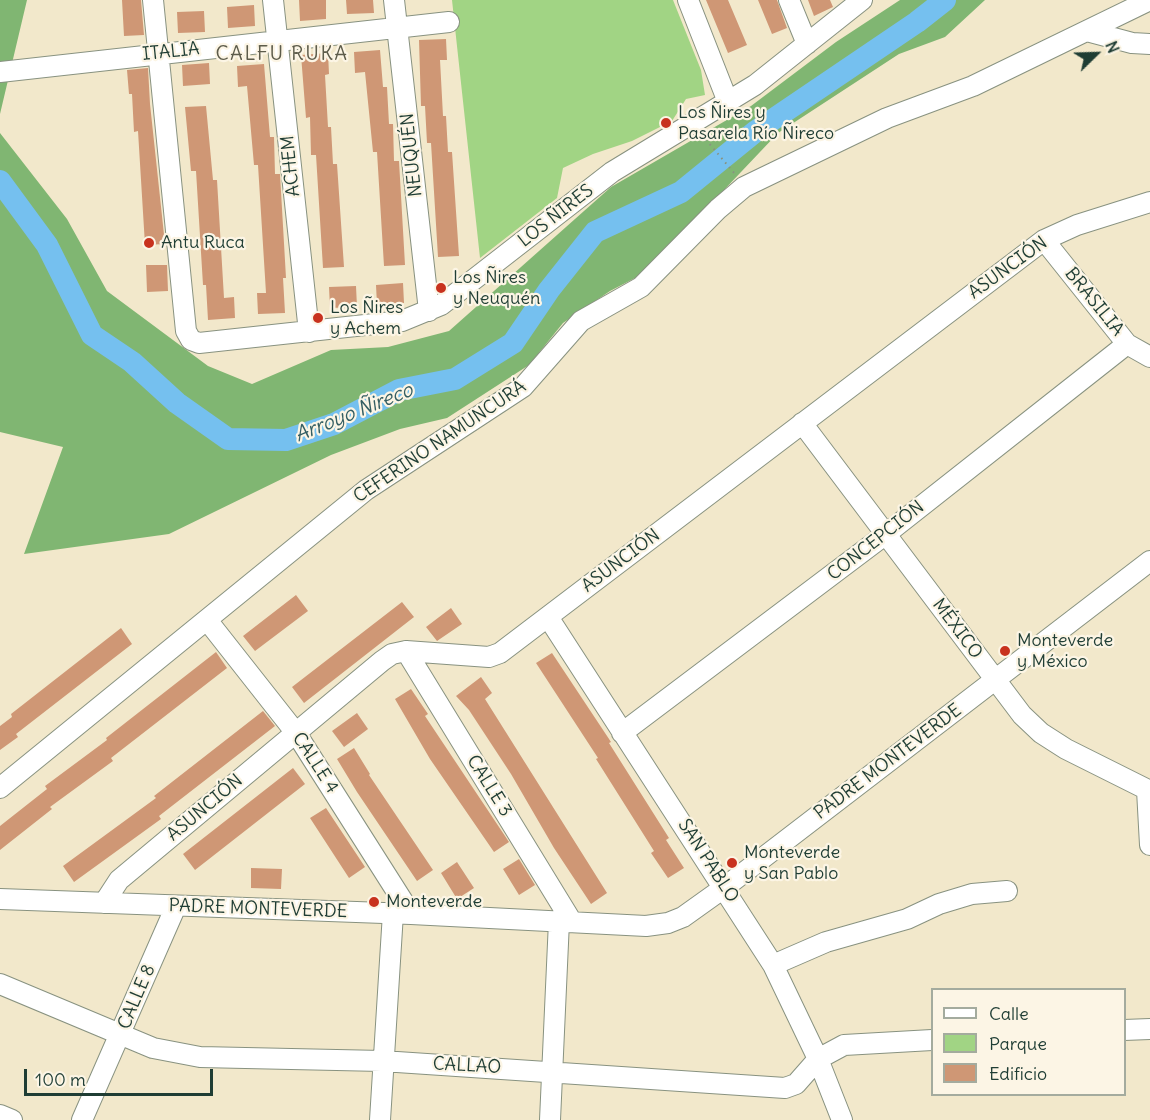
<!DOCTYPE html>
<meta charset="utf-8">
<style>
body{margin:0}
#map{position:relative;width:1150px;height:1120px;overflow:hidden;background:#f2e8cb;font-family:Delius,sans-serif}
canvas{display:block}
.legend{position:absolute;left:931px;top:988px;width:195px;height:108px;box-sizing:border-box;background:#fcf5e5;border:2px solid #a4ab9e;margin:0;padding:8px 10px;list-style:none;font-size:18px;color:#1f3d34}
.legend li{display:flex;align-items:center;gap:12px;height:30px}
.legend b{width:30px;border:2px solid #a4ab9e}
.north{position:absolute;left:1066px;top:24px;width:60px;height:60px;-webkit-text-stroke:4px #fcf5e5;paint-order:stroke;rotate:67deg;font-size:16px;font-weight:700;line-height:24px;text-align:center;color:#1f3d34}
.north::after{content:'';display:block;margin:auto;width:21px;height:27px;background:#1f3d34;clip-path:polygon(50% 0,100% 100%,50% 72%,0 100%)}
.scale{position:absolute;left:24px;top:1069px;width:189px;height:27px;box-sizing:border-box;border:3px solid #1f3d34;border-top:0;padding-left:8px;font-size:18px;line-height:21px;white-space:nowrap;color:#1f3d34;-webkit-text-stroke:4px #fcf5e5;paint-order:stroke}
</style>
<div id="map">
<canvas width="1150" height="1120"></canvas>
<ul class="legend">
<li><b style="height:8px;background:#fff"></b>Calle</li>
<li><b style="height:16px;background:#a1d484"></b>Parque</li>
<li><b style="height:16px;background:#cf9775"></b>Edificio</li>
</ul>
<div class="north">N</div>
<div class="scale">100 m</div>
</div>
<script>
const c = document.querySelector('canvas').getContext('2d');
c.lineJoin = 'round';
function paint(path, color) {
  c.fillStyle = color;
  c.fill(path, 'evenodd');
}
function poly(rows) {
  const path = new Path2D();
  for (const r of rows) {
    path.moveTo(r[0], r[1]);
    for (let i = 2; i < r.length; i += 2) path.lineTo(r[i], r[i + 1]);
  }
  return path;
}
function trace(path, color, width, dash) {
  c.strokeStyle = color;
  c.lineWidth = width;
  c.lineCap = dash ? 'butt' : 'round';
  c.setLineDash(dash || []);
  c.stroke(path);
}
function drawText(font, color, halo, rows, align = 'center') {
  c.font = font + ' Delius,sans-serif';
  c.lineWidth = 4.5;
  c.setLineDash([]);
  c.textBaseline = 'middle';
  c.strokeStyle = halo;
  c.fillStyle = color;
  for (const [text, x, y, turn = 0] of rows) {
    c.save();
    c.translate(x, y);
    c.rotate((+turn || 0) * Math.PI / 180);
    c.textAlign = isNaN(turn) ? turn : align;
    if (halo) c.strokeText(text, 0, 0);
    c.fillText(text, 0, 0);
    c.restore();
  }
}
paint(poly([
 [452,0,673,0,701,70,705,95,686,99,672,121,632,141,593,154,563,168,557,198,480,258]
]), '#a1d484');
paint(poly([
 [0,0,27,0,0,114],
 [900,0,985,0,945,37,899,54,778,133,686,230,635,278,610,291,563,323,529,365,447,418,400,429,331,455,169,534,24,554,63,447,0,432,0,133,67,219,107,291,208,366,252,384,331,350,388,347,449,331,611,187,751,106,836,42]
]), '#80b672');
trace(poly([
 [0,181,47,245,92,335,132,362,177,403,228,439,286,440,334,424,399,390,455,379,513,343,549,290,595,232,681,192,756,131,917,22,945,0]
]), '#75c0ef', 22);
paint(poly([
 [122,0,141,0,144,35,124,36],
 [299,0,326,0,326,19,300,21],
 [346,0,373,0,374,13,347,14],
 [706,0,728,0,747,45,728,53],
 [758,0,777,0,787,28,772,34],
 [808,0,830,0,833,7,814,16],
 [254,5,255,26,228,28,227,7],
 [204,11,205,32,178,33,177,12],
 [446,39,447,60,440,60,443,116,446,116,448,152,452,152,459,256,438,257,431,143,427,143,425,106,421,106,419,40],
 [380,50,383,87,387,87,389,124,393,124,394,161,399,161,405,265,384,266,377,152,373,152,365,72,355,73,354,52],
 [328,53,329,74,325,75,328,127,331,127,333,164,337,164,344,267,323,268,316,155,311,155,310,117,306,118,301,55],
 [209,63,210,84,183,86,182,65],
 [264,64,270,137,274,137,275,174,280,174,286,278,283,278,285,313,258,314,257,293,266,293,258,165,254,165,247,86,238,87,237,66],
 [148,68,150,104,165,244,145,245,138,131,134,132,132,94,129,94,127,70],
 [206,106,213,180,217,180,224,298,234,297,235,318,208,320,206,285,203,285,196,171,191,171,185,107],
 [146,265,167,265,168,291,147,292],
 [403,283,404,303,377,305,376,285],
 [356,286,357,307,330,308,329,287],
 [296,595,308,611,255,651,243,636],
 [402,602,414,617,304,703,292,687],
 [451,608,462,624,437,641,426,627],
 [121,628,132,644,16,734,18,737,0,750,0,726,12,717,11,714],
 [216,652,227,668,111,758,113,761,50,807,52,809,0,850,0,826,47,789,45,786,107,740,106,738],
 [552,653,611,742,609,743,669,838,666,840,684,868,668,878,651,853,654,851,596,759,598,758,536,663],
 [481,677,492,693,485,699,607,893,591,904,554,848,511,774,469,710,456,696],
 [411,689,428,714,425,716,509,842,494,852,430,759,395,699],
 [263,711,275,726,159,816,161,819,74,882,63,866,156,798,154,796],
 [357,713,368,729,344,747,332,731],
 [354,748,370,774,369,775,433,870,417,881,357,792,337,759],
 [293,768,305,784,195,870,183,854],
 [326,808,365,867,349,878,310,818],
 [519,859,535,885,519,895,503,869],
 [457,862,474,888,457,899,441,873],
 [251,868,282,869,281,889,251,888]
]), '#cf9775');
const minor = poly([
 [153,0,186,331,191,340,199,343,402,321,441,305,612,172,755,85,862,0],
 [273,0,309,332],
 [394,0,429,311],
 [688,0,728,102],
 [789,0,807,44],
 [1087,31,1132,43,1150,44],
 [0,72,449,22],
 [1044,240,1127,344,1150,357],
 [802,423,1022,715,1041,733,1066,749,1150,791],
 [548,617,773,965,818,1059,842,1120],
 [207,620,296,733,411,914],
 [406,651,572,922],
 [622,733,886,534,1127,344],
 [0,788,366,490,523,387,581,321,641,287,718,209,744,187,887,118,973,86,1150,0],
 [1147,790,1150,845],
 [0,899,411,914,646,926,668,923,683,917,725,887,1150,561],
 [104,903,119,880,382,661,392,654,406,651,489,657,500,653,1044,240,1077,225,1150,202],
 [773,965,826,942,907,919,939,904,972,894,1007,891],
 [0,984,153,1048,200,1057,382,1061,785,1088,796,1084,818,1059,844,1045,932,1040],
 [1124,1030,1150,1029],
 [0,1115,12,1120],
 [82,1120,176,906],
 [380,1120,393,913],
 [550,1120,559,921]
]);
trace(minor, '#889280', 22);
trace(poly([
 [702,135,735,174]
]), '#889280', 2, [1.5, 4.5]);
trace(minor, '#fff', 20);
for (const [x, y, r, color] of [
 [666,123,6,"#c8321e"],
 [149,243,6,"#c8321e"],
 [441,288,6,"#c8321e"],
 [318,318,6,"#c8321e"],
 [1005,651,6,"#c8321e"],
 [732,863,6,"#c8321e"],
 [374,902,6,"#c8321e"]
]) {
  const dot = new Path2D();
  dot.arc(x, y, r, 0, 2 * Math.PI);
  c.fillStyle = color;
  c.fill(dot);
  trace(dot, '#fcf5e5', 2);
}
drawText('18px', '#1f3d34', '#fcf5e5', [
 ["ITALIA",171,52,-6],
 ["NEUQUÉN",412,155,-96],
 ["ACHEM",291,166,-96],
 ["LOS ÑIRES",556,216,-38],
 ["ASUNCIÓN",1008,268,-36],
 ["BRASILIA",1094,302,51],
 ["CEFERINO NAMUNCURÁ",440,442,-34],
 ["CONCEPCIÓN",876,541,-38],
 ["ASUNCIÓN",621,561,-37],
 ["MÉXICO",957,629,53],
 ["PADRE MONTEVERDE",888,762,-37],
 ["CALLE 4",315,763,57],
 ["CALLE 3",489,786,58],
 ["ASUNCIÓN",205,808,-40],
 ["SAN PABLO",708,861,57],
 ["PADRE MONTEVERDE",258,909,2],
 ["CALLE 8",137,997,-67],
 ["CALLAO",467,1066,3]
]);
drawText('18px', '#1f3d34', '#fcf5e5', [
 ["Los Ñires y",678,113],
 ["Pasarela Río Ñireco",678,134],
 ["Antu Ruca",161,243],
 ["Los Ñires",453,278],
 ["y Neuquén",453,299],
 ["Los Ñires",330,308],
 ["y Achem",330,329],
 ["Monteverde",1017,641],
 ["y México",1017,662],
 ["Monteverde",744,853],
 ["y San Pablo",744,874],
 ["Monteverde",386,902]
], 'left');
c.letterSpacing = '1.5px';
drawText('20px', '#5d5c4b', '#fcf5e5', [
 ["CALFU RUKA",282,54]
]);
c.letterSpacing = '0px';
drawText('italic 20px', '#345e63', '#fcf5e5', [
 ["Arroyo Ñireco",354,413,-22]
]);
</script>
